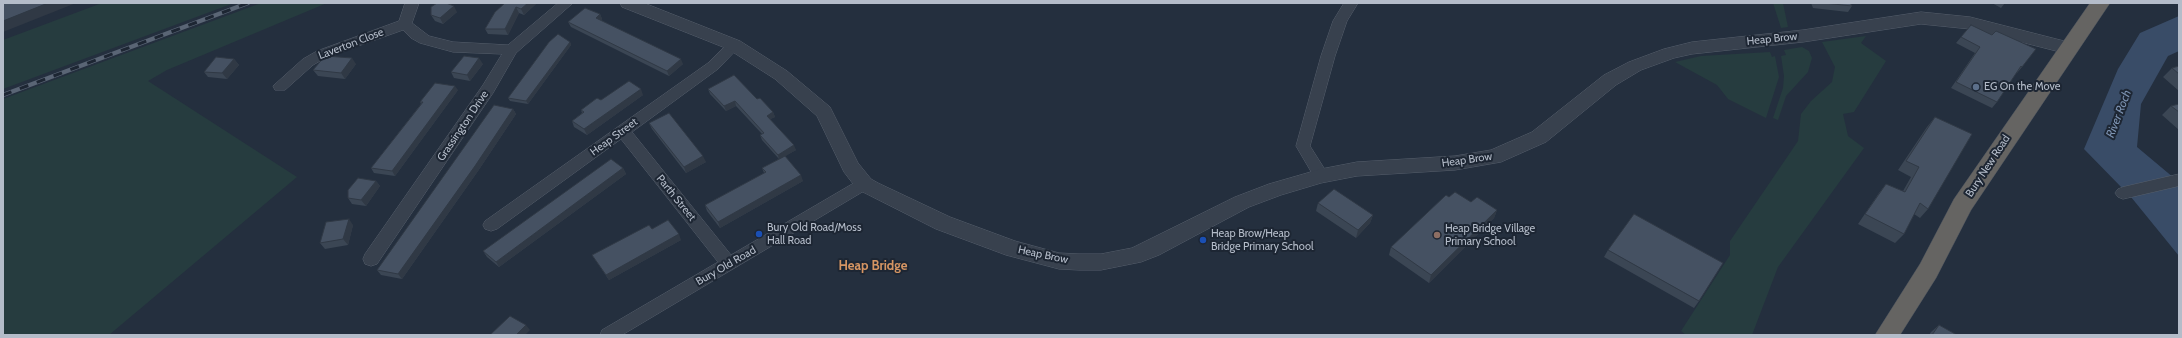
<!DOCTYPE html>
<style>
body{margin:0}
#map{position:relative;width:2182px;height:338px;overflow:hidden;background:#242f3e;font-family:Cabin,sans-serif}
canvas{display:block}
.frame{position:absolute;inset:0;border:4px solid #b4bcc9;pointer-events:none}
</style>
<div id="map">
<canvas width="2182" height="338"></canvas>
<div class="frame"></div>
</div>
<script>
const c = document.querySelector('canvas').getContext('2d');
c.lineJoin = 'round';
function paint(path, color) {
  c.fillStyle = color;
  c.fill(path, 'evenodd');
}
function poly(rows) {
  const path = new Path2D();
  for (const r of rows) {
    path.moveTo(r[0], r[1]);
    for (let i = 2; i < r.length; i += 2) path.lineTo(r[i], r[i + 1]);
  }
  return path;
}
function trace(path, color, width, dash) {
  c.strokeStyle = color;
  c.lineWidth = width;
  c.lineCap = dash ? 'butt' : 'round';
  c.setLineDash(dash || []);
  c.stroke(path);
}
function drawText(font, color, halo, rows, align = 'center') {
  c.font = font + ' Cabin,sans-serif';
  c.lineWidth = 4;
  c.setLineDash([]);
  c.textBaseline = 'middle';
  c.strokeStyle = halo;
  c.fillStyle = color;
  for (const [text, x, y, turn = 0] of rows) {
    c.save();
    c.translate(x, y);
    c.rotate((+turn || 0) * Math.PI / 180);
    c.textAlign = isNaN(turn) ? turn : align;
    if (halo) c.strokeText(text, 0, 0);
    c.fillText(text, 0, 0);
    c.restore();
  }
}
paint(poly([
 [102,3,234,3,3,89,3,40],
 [261,3,327,3,167,70,148,81,297,177,109,335,3,335,3,99],
 [1773,3,1783,3,1788,27,1781,28],
 [1866,36,1861,43,1886,61,1854,112,1843,114,1848,136,1864,148,1778,267,1752,335,1686,335,1681,331,1730,255,1730,241,1798,141,1801,114,1811,101,1832,82,1835,67,1822,42],
 [1802,47,1809,51,1812,58,1808,72,1786,96,1778,120,1773,118,1783,88,1784,76,1781,56,1786,55,1784,50],
 [1770,52,1772,57,1775,56,1779,77,1766,118,1728,99,1717,85,1675,62,1701,56]
]), '#263c3f');
paint(poly([
 [2179,16,2179,51,2168,56,2141,104,2137,147,2174,178,2124,190,2084,149,2118,69,2140,33],
 [2179,185,2179,256,2131,197]
]), '#394c67');
const minor = poly([
 [405,3,419,3,412,23,429,36,453,42,508,45,558,3,573,3,516,53,493,93,377,264,371,266,365,264,363,259,365,254,483,85,502,54,453,52,420,43,411,38,403,30,327,57,313,65,285,90,275,90,273,86,303,59,317,51,399,21,405,3],
 [1344,3,1358,3,1347,21,1335,56,1310,146,1329,176,1326,180,1321,182,1316,180,1296,146,1321,56,1333,21,1344,3],
 [734,40,739,42,741,45,718,69,632,132,731,255,859,180,864,178,869,180,872,184,869,188,622,335,600,335,602,330,718,262,621,139,497,229,491,231,485,229,483,225,485,221,708,63,729,42,734,40],
 [2179,174,2179,186,2123,199,2118,197,2115,193,2118,189,2123,187,2179,174]
]);
const tertiary = poly([
 [620,3,644,3,740,41,787,71,830,107,858,163,871,179,878,183,950,217,1015,241,1059,253,1079,254,1101,254,1132,248,1235,197,1269,184,1321,169,1357,162,1455,156,1491,150,1532,132,1604,75,1629,62,1664,49,1692,42,1803,30,1921,12,1970,17,2068,42,2074,44,2077,48,2074,52,2068,54,1970,29,1921,24,1803,42,1692,54,1674,58,1641,70,1616,85,1546,142,1501,162,1455,170,1357,176,1321,183,1281,195,1249,207,1159,255,1141,262,1101,270,1079,270,1059,269,1006,255,936,229,857,189,844,172,817,116,775,79,728,49,622,7,620,3]
]);
const trunk = poly([
 [2090,3,2110,3,1971,210,1936,278,1900,335,1875,335,1920,264,1954,199,2090,3]
]);
trace(minor, '#565f6c', 1);
trace(tertiary, '#565f6c', 1);
trace(trunk, '#434c59', 1);
paint(minor, '#38414e');
paint(tertiary, '#38414e');
paint(trunk, '#656462');
const rail = poly([
 [3,95,248,3]
]);
trace(rail, '#5a6575', 4.5);
trace(rail, '#1d2633', 3, [9]);
paint(poly([
 [537,3,524,15,519,13,508,35,488,34,485,29,495,12],
 [1811,3,1850,3,1852,6,1848,12,1813,8],
 [1992,3,2005,3,2001,8],
 [457,12,443,24,435,21,431,15],
 [600,14,602,19,601,20,683,64,669,76,571,27,568,22],
 [1971,25,2022,67,2017,73,2016,73,1997,102,1992,108,1951,88,1975,53,1956,43],
 [570,42,571,45,528,104,510,101,508,98],
 [234,59,239,65,227,79,208,77,204,72],
 [356,64,345,79,318,76,313,70],
 [483,64,470,81,454,78,451,72],
 [2179,66,2179,91,2163,77,2172,68],
 [708,89,757,99,773,112,775,117,770,119,796,150,785,156,803,181,720,228,707,211,705,205,764,173,762,168,779,159,762,140,760,135,762,134,736,106,726,111,710,94],
 [458,90,395,176,374,173,371,168,421,104,420,102],
 [643,95,587,135,574,127,572,121,582,113,581,110,601,100],
 [2179,104,2179,130,2162,115,2171,106],
 [513,109,516,114,478,171,402,279,381,275,377,270],
 [1935,117,1928,209,1920,218,1914,214,1904,234,1895,243,1858,224,1879,193,1886,184,1903,191,1911,177,1898,170,1927,127],
 [649,123,706,162,686,173,652,129],
 [623,168,626,174,499,267,487,257,483,251],
 [376,181,380,186,366,206,352,204,348,198],
 [1449,197,1497,210,1494,218,1429,283,1389,255,1391,247],
 [1318,203,1373,215,1370,223,1356,238,1316,211],
 [353,225,348,245,325,249,320,243],
 [652,229,681,240,609,280,592,255],
 [1608,250,1699,301,1694,308,1604,257],
 [1939,325,1957,335,1929,335,1931,332]
]), '#3b4654');
paint(poly([
 [48,3,76,3,3,32,3,21],
 [528,3,537,3,524,15,521,9],
 [454,6,457,12,443,24,440,18],
 [516,7,519,13,508,35,505,29],
 [600,14,602,19,598,23,596,18],
 [570,42,571,45,528,104,526,101],
 [352,58,356,64,345,79,341,73],
 [479,58,483,64,470,81,467,75],
 [234,59,239,65,227,79,222,73],
 [681,59,683,64,669,76,667,71],
 [455,86,458,90,395,176,392,171],
 [641,89,643,95,587,135,584,129],
 [735,101,736,106,726,111,724,106],
 [513,109,516,114,478,171,402,279,398,274],
 [773,112,775,117,769,120,767,116],
 [794,145,796,150,779,160,778,155],
 [703,156,706,162,686,173,684,167],
 [623,168,626,174,499,267,496,262],
 [801,175,803,181,720,228,718,222],
 [376,181,380,186,366,206,361,200],
 [1497,210,1494,218,1429,283,1431,275],
 [1373,215,1370,223,1356,238,1358,230],
 [349,219,353,225,348,245,343,239],
 [679,234,681,240,609,280,606,275],
 [526,325,530,330,525,335,516,335]
]), '#303945');
const building = poly([
 [3,3,48,3,3,21,3,3],
 [437,3,446,3,454,6,440,18,431,15,431,7,437,3],
 [505,3,528,3,521,9,516,7,505,29,485,29,495,12,505,3],
 [1824,3,1850,3,1852,6,1824,3],
 [585,8,600,14,596,18,681,59,667,71,568,22,585,8],
 [1971,25,1992,35,1996,31,2036,49,2022,67,2021,66,1997,102,1956,82,1980,47,1961,37,1971,25],
 [558,34,570,42,526,101,508,98,549,42,558,34],
 [325,56,352,58,341,73,313,70,325,56],
 [464,56,479,58,467,75,451,72,464,56],
 [216,57,234,59,222,73,204,72,216,57],
 [2179,66,2179,74,2172,68,2179,66],
 [734,75,757,99,760,98,773,112,767,116,794,145,778,155,760,135,764,133,735,101,724,106,708,89,734,75],
 [629,81,641,89,584,129,572,121,584,112,581,110,597,98,601,100,629,81],
 [435,83,455,86,392,171,371,168,423,102,420,102,435,83],
 [2179,104,2179,112,2171,106,2179,104],
 [494,105,513,109,475,166,398,274,377,270,494,105],
 [669,113,703,156,684,167,649,123,669,113],
 [1935,117,1972,134,1928,209,1920,203,1904,234,1865,214,1886,184,1905,192,1919,167,1906,161,1935,117],
 [785,156,801,175,718,222,705,205,766,172,762,168,785,156],
 [611,159,623,168,496,262,483,251,611,159],
 [358,178,376,181,361,200,348,198,348,190,358,178],
 [1334,189,1373,215,1358,230,1318,203,1334,189],
 [1455,192,1471,202,1477,197,1497,210,1431,275,1391,247,1446,195,1449,197,1455,192],
 [1634,214,1723,263,1699,301,1608,250,1634,214],
 [349,219,343,239,320,243,326,222,349,219],
 [668,220,679,234,606,275,592,255,649,225,652,229,668,220],
 [510,316,526,325,516,335,490,335,510,316],
 [1939,325,1957,335,1932,335,1939,325]
]);
paint(building, '#455162');
trace(building, '#303945', 1);
for (const [x, y, r, color] of [
 [1976,87,4,"#5c6f8a"],
 [759,234,4,"#1a4fb4"],
 [1437,235,4,"#8d6e63"],
 [1203,240,4,"#1a4fb4"]
]) {
  const dot = new Path2D();
  dot.arc(x, y, r, 0, 2 * Math.PI);
  c.fillStyle = color;
  c.fill(dot);
  trace(dot, '#1d2633', 1.5);
}
drawText('11px', '#b4bcc9', '#1d2633', [
 ["Heap Brow",1772,39,-6],
 ["Laverton Close",351,44,-21],
 ["Grassington Drive",463,126,-56],
 ["Heap Street",614,137,-36],
 ["Heap Brow",1467,160,-8],
 ["Bury New Road",1988,166,-57],
 ["Parth Street",676,198,51],
 ["Heap Brow",1043,255,12],
 ["Bury Old Road",726,266,-30]
]);
drawText('11px', '#b4bcc9', '#1d2633', [
 ["EG On the Move",1984,87],
 ["Bury Old Road/Moss",767,228],
 ["Hall Road",767,241],
 ["Heap Bridge Village",1445,229],
 ["Primary School",1445,242],
 ["Heap Brow/Heap",1211,234],
 ["Bridge Primary School",1211,247]
], 'left');
drawText('italic 12px', '#7c92b1', '#1d2633', [
 ["River Roch",2119,114,-69]
]);
drawText('bold 13px', '#d59563', '#1d2633', [
 ["Heap Bridge",873,266]
]);
</script>
